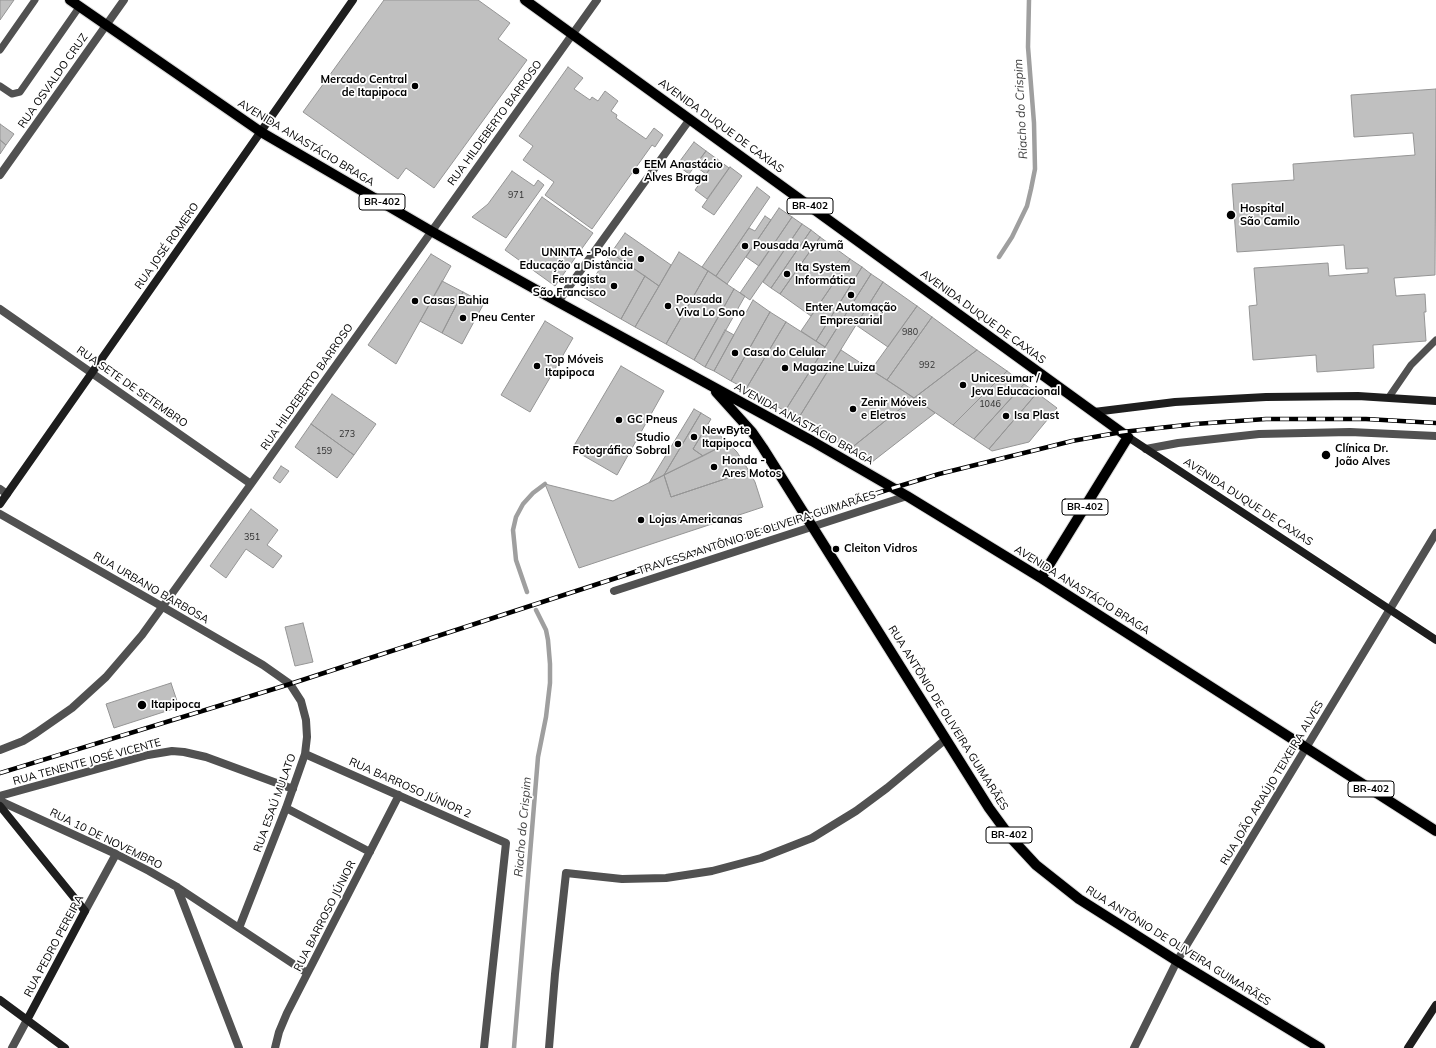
<!DOCTYPE html>
<meta charset="utf-8">
<style>
body{margin:0}
canvas{display:block;background:#fff}
</style>
<canvas width="1436" height="1048"></canvas>
<script>
const c = document.querySelector('canvas').getContext('2d');
c.lineJoin = 'round';
function poly(rows) {
  const path = new Path2D();
  for (const r of rows) {
    path.moveTo(r[0], r[1]);
    for (let i = 2; i < r.length; i += 2) path.lineTo(r[i], r[i + 1]);
  }
  return path;
}
function trace(path, color, width, dash) {
  c.strokeStyle = color;
  c.lineWidth = width;
  c.lineCap = dash ? 'butt' : 'round';
  c.setLineDash(dash || []);
  c.stroke(path);
}
function paint(path, color) {
  c.fillStyle = color;
  c.fill(path, 'evenodd');
}
function drawText(font, color, halo, rows, align = 'center') {
  c.font = font + ' Mulish,sans-serif';
  c.lineWidth = 3.5;
  c.setLineDash([]);
  c.textBaseline = 'middle';
  c.strokeStyle = halo;
  c.fillStyle = color;
  for (const [text, x, y, turn = 0] of rows) {
    c.save();
    c.translate(x, y);
    c.rotate((+turn || 0) * Math.PI / 180);
    c.textAlign = isNaN(turn) ? turn : align;
    if (halo) c.strokeText(text, 0, 0);
    c.fillText(text, 0, 0);
    c.restore();
  }
}
trace(poly([
 [999,257,1012,237,1027,206,1031,189,1035,169,1034,123,1028,47,1029,0],
 [527,592,516,560,513,530,516,517,523,504,533,493,545,484],
 [514,1048,538,757,546,717,550,683,550,664,548,640,546,630,536,610]
]), '#9f9f9f', 4.5);
const building = poly([
 [0,0,14,0,0,20,0,0],
 [384,0,478,0,510,23,498,39,527,60,434,188,406,168,398,179,303,112,384,0],
 [568,67,583,78,574,89,590,100,592,97,598,101,605,91,618,101,611,111,617,115,616,118,646,139,654,128,663,135,655,147,652,145,592,229,545,195,554,182,523,160,533,146,519,136,568,67],
 [1436,89,1435,275,1394,278,1396,296,1425,294,1426,312,1424,312,1426,341,1373,345,1374,368,1317,372,1316,355,1253,360,1249,306,1257,305,1254,268,1328,263,1329,276,1368,273,1368,268,1346,269,1344,245,1237,252,1232,184,1294,180,1293,164,1415,155,1413,133,1354,137,1351,95,1436,89],
 [0,124,14,134,6,145,0,140,0,124],
 [0,140,6,145,0,154,0,140],
 [694,142,706,151,689,174,677,165,694,142],
 [706,151,717,159,706,174,695,166,706,151],
 [717,159,729,168,707,199,695,190,717,159],
 [730,167,742,176,714,215,702,207,730,167],
 [512,171,534,186,538,180,544,185,506,238,472,217,488,204,512,171],
 [757,187,770,197,716,276,702,267,757,187],
 [542,197,593,233,555,286,505,250,542,197],
 [779,208,792,217,759,266,746,257,779,208],
 [765,216,771,220,727,284,716,276,749,228,755,231,765,216],
 [792,217,802,224,750,300,740,293,792,217],
 [802,224,811,230,771,288,763,282,802,224],
 [811,230,820,237,780,294,771,288,811,230],
 [625,233,671,265,659,286,611,253,625,233],
 [820,237,850,259,811,316,780,294,820,237],
 [679,252,708,271,666,344,635,327,679,252],
 [611,253,645,276,621,319,581,296,611,253],
 [431,254,451,266,396,364,368,345,431,254],
 [850,259,862,267,816,341,801,331,850,259],
 [862,267,871,274,825,347,816,341,862,267],
 [708,271,734,289,694,360,666,344,708,271],
 [871,274,883,282,856,325,844,317,871,274],
 [645,276,659,286,635,327,621,319,645,276],
 [442,281,463,292,442,333,420,321,442,281],
 [883,282,917,306,888,347,856,325,883,282],
 [734,289,745,296,705,367,694,360,734,289],
 [463,292,484,303,462,344,442,333,463,292],
 [753,300,770,312,731,381,714,371,753,300],
 [917,306,932,317,887,380,871,370,917,306],
 [770,312,786,322,746,389,731,381,770,312],
 [844,317,856,325,798,419,785,411,844,317],
 [932,317,977,350,914,398,887,380,932,317],
 [545,321,573,338,530,412,501,395,545,321],
 [786,322,825,347,785,411,746,389,786,322],
 [725,330,734,335,714,371,705,367,725,330],
 [841,350,914,398,850,449,798,419,841,350],
 [977,350,1007,371,953,425,914,398,977,350],
 [621,366,664,391,617,475,572,449,621,366],
 [1007,371,1024,384,974,439,953,425,1007,371],
 [1024,384,1037,393,989,449,974,439,1024,384],
 [1037,393,1057,408,1029,442,992,451,989,449,1037,393],
 [332,394,376,424,354,455,311,424,332,394],
 [914,398,935,413,872,462,850,449,914,398],
 [694,409,701,413,664,475,649,483,694,409],
 [701,413,711,419,693,449,703,456,664,475,701,413],
 [311,424,354,455,337,478,295,447,311,424],
 [708,424,728,443,703,456,693,449,708,424],
 [728,443,737,452,749,471,671,497,664,475,728,443],
 [281,466,289,471,280,483,273,478,281,466],
 [749,471,755,482,763,507,579,568,545,484,613,501,664,475,671,497,749,471],
 [251,509,278,530,267,545,282,556,273,568,246,549,226,578,210,566,251,509],
 [303,623,313,662,295,666,285,627,303,623],
 [171,683,179,707,114,728,106,704,171,683]
]);
paint(building, '#c0c0c0');
trace(building, '#959595', 1);
const primary = poly([
 [70,0,261,132,431,231,558,302,812,441,907,496,1041,578,1436,831],
 [525,0,1128,437,1041,578],
 [716,392,752,432,763,448,989,808,1011,838,1036,865,1079,899,1177,961,1320,1048]
]);
trace(primary, '#dbdbdb', 12);
trace(poly([
 [0,50,35,0],
 [0,86,12,94,20,92,80,6],
 [1389,397,1411,365,1436,340]
]), '#515151', 7);
trace(poly([
 [0,175,124,0],
 [558,302,690,119],
 [0,309,251,484],
 [1146,449,1178,443,1259,434,1350,432,1436,436],
 [0,489,7,494],
 [0,514,163,607,263,665,290,684,301,701,306,720,307,737,305,754,286,808,239,928],
 [614,591,907,496],
 [0,750,23,741,36,733,72,708,106,677,142,635,251,484,597,0],
 [305,754,506,843,484,1048],
 [0,796,148,755,172,751,184,752,206,757,293,789],
 [0,801,116,854,149,871,177,887,307,973],
 [286,808,370,852],
 [177,887,239,1048],
 [85,911,116,854],
 [12,1048,27,1020],
 [275,1048,279,1032,287,1013,399,795],
 [549,1048,555,974,566,873,622,879,666,878,712,871,761,858,812,838,856,811,887,788,946,739],
 [1134,1048,1177,961,1436,533]
]), '#515151', 8);
trace(poly([
 [1094,412,1175,402,1266,397,1358,396,1436,401],
 [1128,437,1436,640],
 [0,504,353,0],
 [0,806,85,911,27,1020],
 [0,1000,65,1048],
 [1408,1048,1436,1005]
]), '#1e1e1e', 8);
trace(primary, '#000', 10);
const rail = poly([
 [0,773,290,684,893,488,939,474,1048,447,1072,441,1122,432,1195,424,1266,419,1366,419,1436,423]
]);
trace(rail, '#000', 4.5);
trace(rail, '#fff', 3, [9]);
for (const [x, y, r, color] of [
 [415,86,4,"#000"],
 [636,171,4,"#000"],
 [1231,215,5,"#000"],
 [745,246,4,"#000"],
 [641,259,4,"#000"],
 [787,274,4,"#000"],
 [614,286,4,"#000"],
 [851,295,4,"#000"],
 [415,301,4,"#000"],
 [668,306,4,"#000"],
 [463,318,4,"#000"],
 [735,353,4,"#000"],
 [537,366,4,"#000"],
 [785,368,4,"#000"],
 [963,385,4,"#000"],
 [853,409,4,"#000"],
 [1006,416,4,"#000"],
 [619,420,4,"#000"],
 [694,437,4,"#000"],
 [678,444,4,"#000"],
 [1326,455,5,"#000"],
 [714,467,4,"#000"],
 [641,520,4,"#000"],
 [836,549,4,"#000"],
 [142,705,5,"#000"]
]) {
  const dot = new Path2D();
  dot.arc(x, y, r, 0, 2 * Math.PI);
  c.fillStyle = color;
  c.fill(dot);
  trace(dot, '#fff', 1.5);
}
drawText('9px', '#303030', null, [
 ["971",516,195],
 ["980",910,332],
 ["992",927,365],
 ["1046",990,404],
 ["273",347,434],
 ["159",324,451],
 ["351",252,537]
]);
for (const [x, y, w] of [
 [382,202,46],
 [810,206,46],
 [1085,507,46],
 [1371,789,46],
 [1009,835,46]
]) {
  const box = new Path2D();
  box.roundRect(x - w / 2, y - 8, w, 16, 3);
  c.fillStyle = '#fff';
  c.fill(box);
  trace(box, '#000', 1);
}
drawText('bold 10px', '#000', null, [
 ["BR-402",382,202],
 ["BR-402",810,206],
 ["BR-402",1085,507],
 ["BR-402",1371,789],
 ["BR-402",1009,835]
]);
drawText('bold 11px', '#000', '#fff', [
 ["Mercado Central",407,80,"right"],
 ["de Itapipoca",407,93,"right"],
 ["EEM Anastácio",644,165],
 ["Alves Braga",644,178],
 ["Hospital",1240,209],
 ["São Camilo",1240,222],
 ["Pousada Ayrumã",753,246],
 ["UNINTA - Polo de",633,253,"right"],
 ["Educação a Distância",633,266,"right"],
 ["Ita System",795,268],
 ["Informática",795,281],
 ["Ferragista",606,280,"right"],
 ["São Francisco",606,293,"right"],
 ["Pousada",676,300],
 ["Viva Lo Sono",676,313],
 ["Casas Bahia",423,301],
 ["Enter Automação",851,308,"center"],
 ["Empresarial",851,321,"center"],
 ["Pneu Center",471,318],
 ["Casa do Celular",743,353],
 ["Top Móveis",545,360],
 ["Itapipoca",545,373],
 ["Magazine Luiza",793,368],
 ["Unicesumar /",971,379],
 ["Jeva Educacional",971,392],
 ["Zenir Móveis",861,403],
 ["e Eletros",861,416],
 ["Isa Plast",1014,416],
 ["GC Pneus",627,420],
 ["NewByte",702,431],
 ["Itapipoca",702,444],
 ["Studio",670,438,"right"],
 ["Fotográfico Sobral",670,451,"right"],
 ["Clínica Dr.",1335,449],
 ["João Alves",1335,462],
 ["Honda -",722,461],
 ["Ares Motos",722,474],
 ["Lojas Americanas",649,520],
 ["Cleiton Vidros",844,549],
 ["Itapipoca",151,705]
], 'left');
drawText('11px', '#000', '#fff', [
 ["RUA OSVALDO CRUZ",53,81,-55],
 ["RUA HILDEBERTO BARROSO",495,123,-54],
 ["AVENIDA DUQUE DE CAXIAS",721,126,36],
 ["AVENIDA ANASTÁCIO BRAGA",306,143,31],
 ["RUA JOSÉ ROMERO",167,246,-55],
 ["AVENIDA DUQUE DE CAXIAS",983,317,36],
 ["RUA SETE DE SETEMBRO",132,387,35],
 ["RUA HILDEBERTO BARROSO",307,387,-55],
 ["AVENIDA ANASTÁCIO BRAGA",804,424,29],
 ["AVENIDA DUQUE DE CAXIAS",1248,502,33],
 ["TRAVESSA ANTÔNIO DE OLIVEIRA GUIMARÃES",757,533,-18],
 ["RUA URBANO BARBOSA",151,588,30],
 ["AVENIDA ANASTÁCIO BRAGA",1082,590,32],
 ["RUA ANTÔNIO DE OLIVEIRA GUIMARÃES",948,718,58],
 ["RUA TENENTE JOSÉ VICENTE",87,762,-15],
 ["RUA JOÃO ARAÚJO TEIXEIRA ALVES",1272,783,-59],
 ["RUA BARROSO JÚNIOR 2",410,788,24],
 ["RUA ESAÚ MULATO",275,803,-70],
 ["RUA 10 DE NOVEMBRO",106,839,26],
 ["RUA BARROSO JÚNIOR",325,916,-63],
 ["RUA PEDRO PEREIRA",54,946,-62],
 ["RUA ANTÔNIO DE OLIVEIRA GUIMARÃES",1178,946,32]
]);
drawText('italic 12px', '#404040', '#fff', [
 ["Riacho do Crispim",1021,109,-93],
 ["Riacho do Crispim",523,827,-85]
]);
</script>
